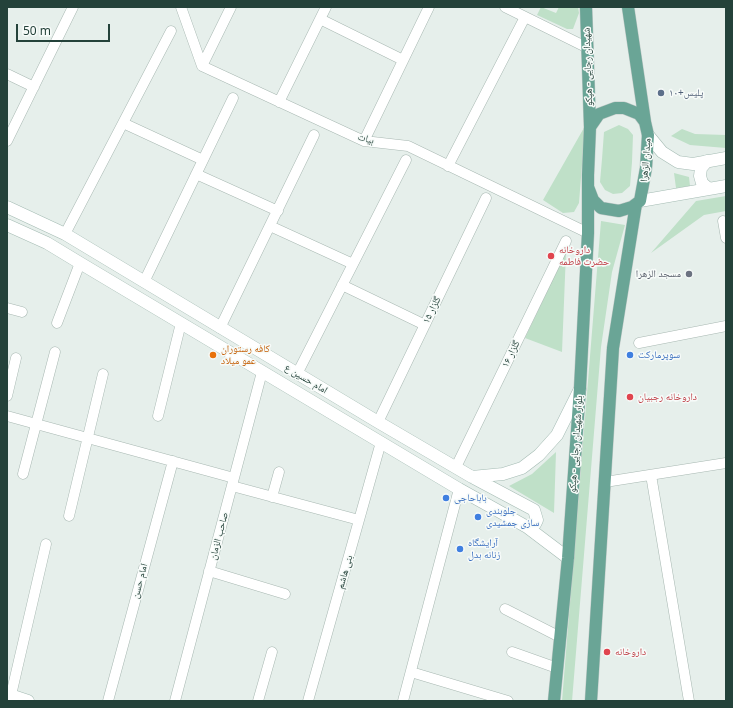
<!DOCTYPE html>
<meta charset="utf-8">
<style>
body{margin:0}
#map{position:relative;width:733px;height:708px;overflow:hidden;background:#e6efeb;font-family:"Noto Sans",sans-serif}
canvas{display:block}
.frame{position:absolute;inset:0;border:8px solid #24423a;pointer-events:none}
.scale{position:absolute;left:16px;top:24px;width:94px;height:18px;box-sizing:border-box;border:2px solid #24423a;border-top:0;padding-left:5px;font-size:12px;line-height:14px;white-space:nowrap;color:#24423a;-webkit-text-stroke:3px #f7fbf9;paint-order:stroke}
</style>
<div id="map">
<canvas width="733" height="708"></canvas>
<div class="frame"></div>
<div class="scale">50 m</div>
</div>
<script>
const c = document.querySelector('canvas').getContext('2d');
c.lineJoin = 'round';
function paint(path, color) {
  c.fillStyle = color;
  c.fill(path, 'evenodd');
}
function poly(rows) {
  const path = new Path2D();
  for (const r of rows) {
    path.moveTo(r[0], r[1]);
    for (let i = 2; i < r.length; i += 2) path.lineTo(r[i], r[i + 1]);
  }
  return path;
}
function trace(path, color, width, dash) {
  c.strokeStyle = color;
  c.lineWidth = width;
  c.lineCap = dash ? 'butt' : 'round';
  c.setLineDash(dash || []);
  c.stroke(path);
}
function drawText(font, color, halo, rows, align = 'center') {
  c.font = font + ' "Noto Sans","Noto Naskh Arabic",sans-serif';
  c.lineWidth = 3;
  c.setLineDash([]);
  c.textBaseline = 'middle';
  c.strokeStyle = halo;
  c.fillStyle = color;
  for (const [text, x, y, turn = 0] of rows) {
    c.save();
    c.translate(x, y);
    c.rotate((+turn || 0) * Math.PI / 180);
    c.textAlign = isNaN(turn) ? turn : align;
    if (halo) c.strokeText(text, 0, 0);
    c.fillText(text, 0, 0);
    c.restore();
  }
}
paint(poly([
 [541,7,556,13,559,7,578,7,579,13,573,29,567,29,537,15],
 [619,125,628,129,633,135,632,162,630,186,622,193,613,194,605,190,600,182,602,159,604,132],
 [585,126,579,203,574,212,563,213,543,200],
 [682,129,695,134,726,135,726,148,690,145,671,136],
 [674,173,689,177,690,186,676,188],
 [726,196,726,211,704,215,651,253,696,201],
 [601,221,625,225,612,272,601,347,572,701,562,701],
 [566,252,562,352,525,338],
 [556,452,554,513,509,486,532,474]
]), '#bfe0c8');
const street = poly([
 [181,7,202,66,364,141,408,146,588,233],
 [505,7,588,48],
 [320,19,403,60],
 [202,66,231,7],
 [7,74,34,87],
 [279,102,326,7],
 [123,123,203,160],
 [7,141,73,7],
 [364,141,429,7],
 [448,166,525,17],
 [196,174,278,211],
 [723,221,726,238],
 [270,226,353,264],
 [65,234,171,31],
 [144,282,233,98],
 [342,285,425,325],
 [7,308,22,312],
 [57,323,80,263],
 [220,328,314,135],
 [639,343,726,326],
 [297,374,406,160],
 [7,396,16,358],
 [7,416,234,478],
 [158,416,181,323],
 [378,422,486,198],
 [456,467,566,241],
 [23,474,55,352],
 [651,475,689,701],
 [605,482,726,463],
 [232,486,359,520],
 [272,497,279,472],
 [69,516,103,374],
 [209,571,285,594],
 [505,609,560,637],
 [512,652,557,668],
 [411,672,508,701],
 [11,695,46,544],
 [108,701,173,461],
 [175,701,262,372],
 [258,701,272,652],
 [308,701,381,442],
 [403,701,459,489]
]);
const secondary = poly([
 [648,135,662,152,678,162,693,164,726,158],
 [707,161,701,168,700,176,702,183,709,189],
 [640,201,726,186],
 [7,207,65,234,378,422,472,477,534,510,537,520,535,524,527,527],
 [7,225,47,243,80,263,459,489,527,527,568,558],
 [472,477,503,474,522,468,539,455,557,435,580,389],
 [7,694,28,701]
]);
const primary = poly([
 [586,7,590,127],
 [628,7,645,122],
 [615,108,624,108,639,114,645,122,648,135,646,168,640,201,632,207,619,211,601,208,593,200,588,187,588,175,590,127,599,114,615,108],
 [554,701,568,558,580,388,588,233,588,187],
 [591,701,613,348,636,204]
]);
trace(street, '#a8b8b2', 11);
trace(secondary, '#a4bbb3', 13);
trace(primary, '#c2cac8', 13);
trace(street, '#fff', 10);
trace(secondary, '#fff', 12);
trace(primary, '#6aa596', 12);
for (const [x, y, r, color] of [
 [661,93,4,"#5c6f8a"],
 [551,256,4,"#e0444e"],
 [689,274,4,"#6b7280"],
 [213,355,4,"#e8710a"],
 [630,355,4,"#3f7fe0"],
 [630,397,4,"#e0444e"],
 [446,498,4,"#3f7fe0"],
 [478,517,4,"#3f7fe0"],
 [460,549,4,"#3f7fe0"],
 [607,652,4,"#e0444e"]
]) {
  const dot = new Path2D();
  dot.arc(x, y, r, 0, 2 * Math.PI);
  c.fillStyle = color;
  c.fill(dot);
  trace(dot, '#f7fbf9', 1.5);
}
drawText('10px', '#24423a', '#f7fbf9', [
 ["شهیدان رجایی - هپکو",588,67,-92],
 ["بیات",366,139,15],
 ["میدان الزهرا",646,160,-85],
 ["گلزار ۱۵",432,310,-64],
 ["گلزار ۱۶",511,354,-64],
 ["امام حسین ع",306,379,31],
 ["بلوار شهیدان رجایی - هپکو",576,444,-86],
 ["صاحب الزمان",219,536,-75],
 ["بنی هاشم",345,572,-74],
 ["امام حسن",140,581,-75]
]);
drawText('10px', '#4e5e75', '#f7fbf9', [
 ["پلیس+۱۰",669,93]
], 'left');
drawText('10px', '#be3a42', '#f7fbf9', [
 ["داروخانه",559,250],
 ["حضرت فاطمه",559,262],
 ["داروخانه رجبیان",638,397],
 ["داروخانه",615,652]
], 'left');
drawText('10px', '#5b616d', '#f7fbf9', [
 ["مسجد الزهرا",681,274]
], 'right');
drawText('10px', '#c56008', '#f7fbf9', [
 ["کافه رستوران",221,349],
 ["عمو میلاد",221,361]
], 'left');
drawText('10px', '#366cbe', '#f7fbf9', [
 ["سوپرمارکت",638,355],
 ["باباحاجی",454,498],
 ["جلوبندی",486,511],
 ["سازی جمشیدی",486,523],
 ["آرایشگاه",468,543],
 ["زنانه بدل",468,555]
], 'left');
</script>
